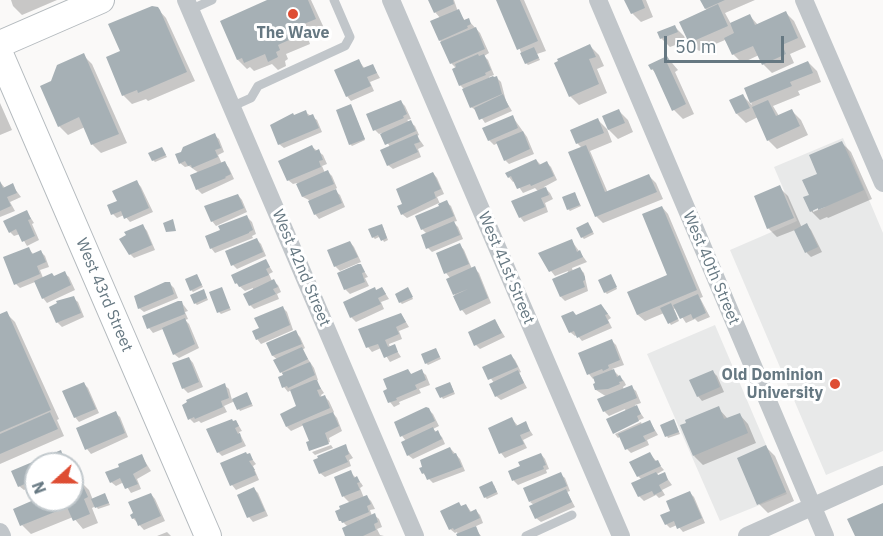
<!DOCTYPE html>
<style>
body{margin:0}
#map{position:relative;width:883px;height:536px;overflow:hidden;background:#faf9f8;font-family:"IBM Plex Sans",sans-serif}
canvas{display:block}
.north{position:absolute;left:24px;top:452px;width:60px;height:60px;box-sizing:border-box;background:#fff;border:2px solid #c2c9cd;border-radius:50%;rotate:249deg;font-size:16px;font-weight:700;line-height:24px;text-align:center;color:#667882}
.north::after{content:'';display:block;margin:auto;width:21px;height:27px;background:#de4d33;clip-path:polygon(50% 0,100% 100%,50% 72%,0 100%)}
.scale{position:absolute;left:664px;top:36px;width:120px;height:27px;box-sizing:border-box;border:3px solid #667882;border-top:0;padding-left:8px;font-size:18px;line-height:21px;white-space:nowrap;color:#667882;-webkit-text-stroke:4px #fff;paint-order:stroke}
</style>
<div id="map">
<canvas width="883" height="536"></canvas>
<div class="north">N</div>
<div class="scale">50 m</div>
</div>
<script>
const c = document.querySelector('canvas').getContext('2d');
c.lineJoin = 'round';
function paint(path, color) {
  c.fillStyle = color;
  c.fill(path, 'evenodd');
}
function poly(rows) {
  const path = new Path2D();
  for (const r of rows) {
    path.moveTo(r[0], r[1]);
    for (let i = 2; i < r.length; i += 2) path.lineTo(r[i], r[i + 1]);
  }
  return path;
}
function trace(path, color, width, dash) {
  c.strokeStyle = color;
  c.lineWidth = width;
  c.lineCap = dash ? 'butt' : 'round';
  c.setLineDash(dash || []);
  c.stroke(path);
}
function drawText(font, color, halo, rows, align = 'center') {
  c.font = font + ' "IBM Plex Sans",sans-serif';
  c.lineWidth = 6;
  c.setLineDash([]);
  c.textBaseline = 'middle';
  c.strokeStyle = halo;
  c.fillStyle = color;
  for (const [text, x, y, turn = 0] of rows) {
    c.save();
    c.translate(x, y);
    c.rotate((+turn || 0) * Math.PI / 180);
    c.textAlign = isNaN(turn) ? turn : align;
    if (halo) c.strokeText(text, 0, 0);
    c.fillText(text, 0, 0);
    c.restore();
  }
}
paint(poly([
 [843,138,883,233,883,451,826,475,730,250,797,221,774,167],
 [715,325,787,494,720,521,647,354]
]), '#e8e9e9');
paint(poly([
 [11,0,57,0,22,15,13,6],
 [271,0,311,0,324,28,307,35,310,44,286,54,288,59,285,61,286,66,278,70,272,64,254,71,250,67,247,69,238,60,222,21],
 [429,0,454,0,457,9,465,21,468,20,480,33,489,53,484,56,488,60,494,75,489,77,490,80,497,78,501,82,506,101,512,111,485,123,477,111,471,107,465,90,460,85,457,69,451,63,440,40,441,19,435,12],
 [497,0,524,0,546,51,537,54,540,60,528,65,526,63],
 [626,0,646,0,653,17,641,22,632,13],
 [702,0,755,0,725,13,731,24,750,16,758,25,785,12,794,21,806,47,790,54,794,63,772,73,763,64,759,55,742,63,733,54,725,40,699,51,690,42,707,11],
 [157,8,166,18,195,81,148,101,146,99,132,104,123,95,122,52],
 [675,27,684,36,686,41,670,47,661,38],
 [590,46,599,55,604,66,597,69,607,93,579,105,570,96],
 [83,55,92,64,127,143,101,153,92,144,85,127,68,135,59,126,52,82],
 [667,57,678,70,675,72,694,114,683,119,674,110,657,75,652,69],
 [359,61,365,69,373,66,380,78,370,82,374,91,351,101,347,96],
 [808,62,817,71,821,82,798,91,800,95,773,106,779,116,792,111,801,120,808,135,777,149,768,140,758,117,746,123,737,114,731,101,743,96,752,105,746,89],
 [401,102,405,106,411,119,407,120,415,126,419,135,417,136,424,146,418,149,421,157,393,169,388,165,390,147,382,133,379,134,375,130],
 [0,103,12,130,0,135],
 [351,106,365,140,352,146,350,144],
 [619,111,628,120,633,132,618,139,609,130,604,117],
 [305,112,317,120,322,132,284,148,279,144,294,117],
 [512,116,527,137,534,154,509,164,505,160,498,143,494,145,489,140],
 [598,120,607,129,612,142,590,151,608,193,649,176,656,183,663,199,603,223,596,216,582,148,577,143],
 [214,135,219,139,224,152,218,155,222,164,225,163,229,168,234,179,202,194,197,189,192,176,199,173,189,166,185,167,180,163],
 [842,143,851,152,872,199,828,218,827,217,820,220,811,211,811,196,819,175],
 [825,207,813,212,813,209],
 [312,147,323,155,327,164,322,166,325,173,328,172,332,176,337,188,334,190,340,195,345,207,319,219,315,214,309,200,303,197,297,183,293,184,288,180],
 [162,149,167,157,155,162,153,160],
 [536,160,541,165,547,163,551,167,557,180,544,187,550,193,553,199,545,203,548,212,524,222,520,217,538,191,535,188,523,193,515,181,513,182,509,177],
 [433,173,437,178,444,194,437,197,440,204,446,202,451,206,457,221,453,222,458,227,463,239,432,252,428,248,427,234,422,229,441,207,439,203,407,218,402,214],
 [0,182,5,188,12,185,21,197,10,202,15,211,0,217],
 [137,182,141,187,153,212,130,222,124,215,117,218,113,214,119,201],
 [779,187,788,196,802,228,807,225,811,230,822,252,811,257,807,253,795,230,777,237,768,228],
 [575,194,581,206,570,211,568,209],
 [238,195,242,200,247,212,216,226,212,221],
 [662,207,668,214,703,297,700,298,710,317,698,322,695,319,686,323,676,308,674,309,679,321,671,325,664,313,645,321,638,315,629,293,669,276],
 [27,212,34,223,32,224,39,240,27,246,20,234,14,236,10,232],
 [247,217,252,222,256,234,252,236,253,238,215,253,211,248],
 [143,226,147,231,155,250,134,258,130,254],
 [590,226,594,234,584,239,582,237],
 [383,227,388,240,384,242,381,236,375,239,373,237],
 [257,240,261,244,266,256,237,269,233,265],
 [571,240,587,262,572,268,573,272,580,269,584,273,588,291,565,301,561,297,568,271,555,276,551,271],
 [350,242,354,247,361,262,340,271,335,266],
 [460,245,464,250,472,269,474,268,479,273,491,303,466,315,462,310,448,280,451,279,446,273],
 [29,249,34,255,41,252,45,256,49,267,40,270,43,278,55,277,64,273,69,277,75,290,47,303,43,298,35,282,20,288,16,284],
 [266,261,273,272,269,274,272,281,278,285,281,292,277,294,279,299,254,309,250,305,253,288,245,291,236,283],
 [361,266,368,277,365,278,369,286,350,294,345,289],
 [197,275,203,287,193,292,191,290],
 [612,277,617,289,607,294,605,292],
 [169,283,174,288,178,298,144,312,139,308],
 [382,288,389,299,381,302,384,309,356,322,351,317,376,291],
 [221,289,231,310,221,314,219,312],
 [409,291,413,299,402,304,400,302],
 [205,293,208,300,197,305,195,303],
 [73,298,78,302,84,317,62,327,57,322],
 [182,303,188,311,185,312,188,319,185,320,189,324,199,348,179,358,174,354,163,329,153,333,149,328],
 [283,308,287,312,293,330,261,344,257,339,260,329],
 [605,310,611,318,608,320,612,328,582,341,577,335,575,336,570,332,577,316],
 [6,313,15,322,59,419,57,420,64,436,0,464,0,316],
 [401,314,409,327,399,331,402,339,389,344,390,348,394,346,401,357,390,362,381,348,372,352,368,347,360,330],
 [495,321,505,337,480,349,476,345],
 [295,332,300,337,305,348,302,350,314,368,318,380,316,381,324,393,321,395,322,398,325,397,329,401,334,412,333,413,337,418,342,431,329,438,330,442,311,449,311,451,308,443,310,441,304,425,291,431,287,427,298,407,291,390,288,392,284,387,280,378,285,376,281,372,278,360,273,356,268,344],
 [611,340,616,345,624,365,612,369,624,381,626,385,623,387,624,390,631,387,636,391,641,403,635,405,644,418,614,432,626,412,625,409,609,416,604,411,607,397,596,390,597,384,595,378,593,379,589,374,580,354],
 [436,350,441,359,428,365,426,363],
 [511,356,515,360,521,372,519,373,527,388,501,400,496,396,494,383,484,368],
 [189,358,193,363,203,387,188,393,183,388],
 [408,371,412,375,421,371,426,375,430,385,419,389,421,393,399,402,400,404,394,407,390,402],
 [713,372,717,376,724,392,702,401,698,396],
 [84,384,88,388,99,413,79,422,75,417],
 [224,385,229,389,232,400,247,394,253,406,240,411,235,401,224,406,227,412,201,423,199,421,194,423,190,419],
 [451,385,455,394,443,399,437,389],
 [718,408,728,419,739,414,748,424,756,443,703,465,694,456],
 [428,409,433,414,439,426,433,429,442,437,445,444,413,459,408,455,406,441,402,436],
 [115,413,120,417,128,437,91,454,87,449],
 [512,419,518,426,525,423,533,435,523,440,527,448,505,458,501,453,490,428],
 [236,421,242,431,239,432,246,446,222,456,218,452],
 [674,421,680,434,668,438,662,426],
 [641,422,642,425,650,422,658,435,647,440,649,445,631,453,627,449,621,436,618,438,615,434],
 [331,445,333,448,315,455,312,452],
 [345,446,353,458,349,460,351,466,325,477,320,473],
 [766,447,775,456,794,501,768,513,759,504],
 [450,448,460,459,465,471,433,483,423,473],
 [60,452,68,464,36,464,36,485,24,490,19,486,13,471],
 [541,454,545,459,549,469,546,470,547,473,518,485,514,481,510,471,522,467],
 [650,454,664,470,657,474,659,476,664,474,672,485,662,490,665,495,659,498,656,495,644,501,639,496,642,480,638,476],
 [141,455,151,471,137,479,141,489,131,493,124,482,116,486,111,482],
 [249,455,256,464,253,466,259,480,236,490,232,485,222,464],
 [350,472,361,483,363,486,360,488,364,498,367,497,371,501,375,509,370,510,372,516,374,515,379,519,382,527,377,529,380,535,384,536,347,536,348,527,341,520,350,503,344,497,336,478],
 [72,473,76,483,80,481,89,490,93,500,106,497,110,505,98,509,96,506,92,508,98,523,83,529,73,517,31,534,22,525,72,500],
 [560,474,565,478,570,491,567,492,575,507,541,522,536,518,534,505,530,502],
 [494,485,498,494,487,499,485,497],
 [254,489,258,493,268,516,253,522,249,517,239,495],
 [690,493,694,497,705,523,683,532,677,525,670,528,666,524,672,511],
 [151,494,155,499,165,521,144,530,133,518],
 [459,504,462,507,466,505,472,513,476,511,480,515,483,523,474,527,481,536,458,536,457,532,455,533,450,529],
 [167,532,171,536,157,536]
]), '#0003');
paint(poly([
 [267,0,308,0,316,19,299,26,302,34,278,45,280,50,276,52,278,57,268,62,265,54,244,63,242,58,237,60,220,21],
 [428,0,453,0,454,4,434,13],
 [496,0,520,0,538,41,517,50],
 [624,0,642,0,645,8,631,14],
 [700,0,725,0,705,9],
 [718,4,728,26,689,43,679,22],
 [152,6,158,7,160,10,187,72,138,93,137,90,122,96,106,57,120,51,108,24],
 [459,9,464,20,469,18,471,24,467,26,468,28,439,41,430,21],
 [786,11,798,38,782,45,786,54,762,65,753,46,732,55,724,38,734,33,730,23,750,14,755,25],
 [675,25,678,32,660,39,657,32],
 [476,27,485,49,450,64,440,42],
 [590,44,596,57,589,59,599,84,569,97,554,63,558,61,557,59],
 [534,47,539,58,525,64,520,53],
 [84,53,119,134,91,145,79,117,58,127,40,86,51,81,57,65],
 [478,54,479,56,484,54,491,70,485,73,486,75,459,86,452,69,456,67,455,64],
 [667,56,670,61,667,63,686,104,672,111,653,69,651,70,648,65],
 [359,59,363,68,373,64,377,73,367,77,371,86,346,97,334,70],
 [808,61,813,73,790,82,792,86,750,103,744,88],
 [493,76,494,77,497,76,502,94,470,108,462,89],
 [503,94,509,107,479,120,474,108],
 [743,94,750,108,736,114,729,100],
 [401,100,407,114,403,116,404,118,373,131,366,114],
 [768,100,776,116,792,109,800,126,767,141,752,107],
 [351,104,365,139,349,145,336,110],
 [619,109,625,123,608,130,602,116],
 [306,110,308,116,313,114,319,128,278,145,270,125,293,113,294,115],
 [513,115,518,128,488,141,482,128],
 [598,118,604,133,576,144,570,130],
 [411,120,416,131,385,145,380,134],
 [523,131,530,149,504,161,496,142],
 [215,133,221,148,215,150,218,157,192,168,191,165,188,166,185,161,179,164,175,154,181,152,183,147],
 [417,134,420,142,414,144,418,152,387,166,380,150],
 [842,141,864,190,818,210,818,208,810,212,803,197,809,195,802,180,817,174,809,155],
 [312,145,315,151,319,149,323,160,319,161,321,167,287,181,278,161],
 [586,145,605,192,649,174,657,192,595,217,568,152],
 [162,147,166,155,152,161,148,153],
 [536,159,539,165,547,161,554,176,531,186,530,184,517,189,511,176,508,178,505,173],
 [225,161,231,174,225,177,226,178,196,190,190,175],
 [328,170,334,184,302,197,296,184],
 [433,172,441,189,434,192,436,198,401,215,397,206,402,204,396,189],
 [137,180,149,208,124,219,121,211,111,215,107,205,117,201,112,191],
 [0,181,3,188,13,183,17,193,7,197,11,206,0,211],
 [780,185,794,218,767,229,754,196],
 [546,187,549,195,541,198,545,207,519,218,511,201],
 [336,189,342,203,314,215,308,201],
 [575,192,580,205,567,210,562,197],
 [238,194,244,208,211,222,204,206],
 [447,200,454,216,421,230,415,216,439,206,438,204],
 [662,206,697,290,637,315,627,292,667,275,642,214],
 [27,210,31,219,28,220,35,236,22,242,16,229,9,233,3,221],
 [247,215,253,230,249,232,249,233,210,249,205,236,220,230,218,226],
 [173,219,176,231,166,232,163,223],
 [454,221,460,235,426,249,421,235],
 [588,222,593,232,581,238,576,228],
 [807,223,818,247,805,253,794,230],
 [143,224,152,245,129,255,119,239,126,235,124,232],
 [382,224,387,238,381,241,378,235,372,238,368,229],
 [257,238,263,252,231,266,225,251],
 [572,239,577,252,580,250,583,257,549,272,538,253],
 [350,241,358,257,334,267,327,250],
 [460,243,469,264,444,274,436,253],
 [29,247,32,254,41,250,46,262,37,266,40,274,14,285,3,257],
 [266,259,270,267,266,269,269,275,239,287,237,283,235,284,231,275],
 [358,264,361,264,365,272,362,273,365,282,344,290,337,273],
 [475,266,488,298,460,311,453,296,468,289,453,295,446,279],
 [580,267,585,277,585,280,583,281,585,287,560,297,552,279],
 [65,271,71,285,42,299,34,281,52,273,54,276],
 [197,274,202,285,190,291,185,279],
 [611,274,617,287,604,293,598,280],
 [274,279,278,287,273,289,276,294,249,306,243,294],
 [165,282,170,282,174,294,138,309,134,296],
 [222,287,230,308,217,313,209,292],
 [375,287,376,290,382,287,386,294,378,298,381,304,350,318,343,302],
 [408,287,413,297,399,303,395,294],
 [204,289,207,298,194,304,190,295],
 [698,294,706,313,693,319,691,314,680,319,673,305],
 [74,296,81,313,56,323,49,307,57,303,56,301],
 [178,301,182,301,185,314,147,329,142,316],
 [671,303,678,319,668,324,660,308],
 [601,304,608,314,605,315,609,323,577,338,574,331,569,333,561,316,573,311,576,315],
 [283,306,290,325,256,340,252,331,259,328,254,318],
 [7,311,51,410,0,432,0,314],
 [401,313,406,322,396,327,399,334,385,340,388,347,395,344,398,352,384,358,378,344,366,348,358,329],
 [185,318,195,344,173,355,162,328],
 [495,319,502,333,474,346,468,332],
 [296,330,302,344,272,356,266,343],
 [612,339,620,360,608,365,609,368,603,371,602,369,587,375,578,353],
 [302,347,308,359,280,373,273,360],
 [436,348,440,357,425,364,421,354],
 [511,354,518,367,488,380,482,367],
 [189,357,199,382,182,389,172,363],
 [310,362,315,375,288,388,287,386,282,388,278,377,283,375,282,373],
 [408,369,411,374,422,369,426,380,415,385,417,389,396,398,397,400,388,403,383,391,387,389,383,379],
 [614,369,617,377,620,375,623,381,619,382,620,384,608,389,595,390,593,384,595,383,593,377],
 [518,370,524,383,495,397,489,384],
 [713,370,720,387,697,397,689,380],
 [314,380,317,380,321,389,317,390,320,397,325,395,330,408,286,427,280,414,296,406,290,390],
 [84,382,96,409,74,418,62,391],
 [450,382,454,392,440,398,435,388],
 [225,383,229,398,221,401,223,407,195,419,194,417,188,420,182,405,187,402,186,400],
 [632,385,637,398,603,412,597,399],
 [247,392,252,404,237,410,232,399],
 [637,405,641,414,637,416,639,421,613,434,606,419],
 [719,406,724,419,740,413,748,433,693,456,680,425,686,423,685,420],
 [426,407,429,408,435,421,400,437,394,422],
 [116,411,125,433,85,450,76,428],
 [50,412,58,429,0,454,0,434],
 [333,412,339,426,325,433,329,444,309,451,306,442,309,441,302,424],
 [512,417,516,426,526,421,530,431,520,435,524,444,499,454,488,428],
 [232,419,233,421,236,420,239,426,235,428,238,434,240,433,242,442,217,453,206,429],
 [674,419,679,432,665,437,660,425],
 [650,420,655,431,643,436,646,441,625,450,618,434],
 [433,427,435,432,438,430,442,439,407,456,401,442],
 [346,444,349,454,345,456,348,462,319,474,313,460,318,458,317,456],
 [766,445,786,492,757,505,737,458],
 [450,447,453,454,456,453,462,467,427,480,424,473,422,474,419,468,422,467,420,460],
 [61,450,66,464,36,464,36,479,18,487,11,471],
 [246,452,247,454,250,453,253,460,249,461,255,470,254,470,256,475,230,486,220,463],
 [650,452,655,461,658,460,661,466,637,477,629,462],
 [541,453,546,465,543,466,544,469,512,481,508,471,520,466,518,462],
 [142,454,147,466,133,474,138,484,125,489,120,478,110,483,105,472,119,467,118,464],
 [351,470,354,478,357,476,360,482,357,483,360,490,342,497,334,477],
 [561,472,567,486,529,502,523,488],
 [656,472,658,475,665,472,668,480,659,485,662,491,654,495,652,491,638,497,631,483],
 [80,479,88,497,84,499,90,514,73,521,67,507,20,526,13,509,36,499,72,500,72,483],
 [492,481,497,492,484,498,479,487],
 [254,487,265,511,247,518,237,495],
 [566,489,572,502,535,519,529,506],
 [690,491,702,518,677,529,674,521,665,525,660,515,670,511,666,501],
 [105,493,109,503,95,508,91,499],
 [151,493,161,516,138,526,135,518,132,519,130,515,133,513,128,502],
 [367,495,371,504,367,506,369,512,342,523,341,521,339,521,335,511,340,509,339,506],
 [459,502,461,506,466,504,470,512,476,509,480,518,454,530,453,528,449,530,440,511],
 [883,503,883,536,855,536,847,519],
 [375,513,378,522,374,524,376,530,363,536,345,536,342,528],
 [476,526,480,536,457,536,456,534]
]), '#a6b0b5');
const secondary = poly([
 [0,44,101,0],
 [0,54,208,536]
]);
trace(secondary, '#b4babe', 28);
trace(poly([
 [190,10,212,0],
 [231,107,251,98,258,86,345,46,350,37,334,0],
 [526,536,572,515]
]), '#c1c6ca', 9);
trace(poly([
 [186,0,415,536],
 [391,0,621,536],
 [598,0,825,536],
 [804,0,883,183],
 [0,532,2,536],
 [747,536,883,475]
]), '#c1c6ca', 18);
trace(secondary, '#fff', 26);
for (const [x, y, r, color] of [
 [293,14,6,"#de4d33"],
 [835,384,6,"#de4d33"]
]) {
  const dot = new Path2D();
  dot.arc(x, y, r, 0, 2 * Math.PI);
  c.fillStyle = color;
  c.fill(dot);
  trace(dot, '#fff', 2);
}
drawText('bold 16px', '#667882', '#fff', [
 ["The Wave",293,33],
 ["Old Dominion",823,375,"right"],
 ["University",823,393,"right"]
]);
drawText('16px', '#667882', '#fff', [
 ["West 42nd Street",301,268,67],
 ["West 41st Street",506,268,67],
 ["West 40th Street",711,268,67],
 ["West 43rd Street",104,295,67]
]);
</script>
